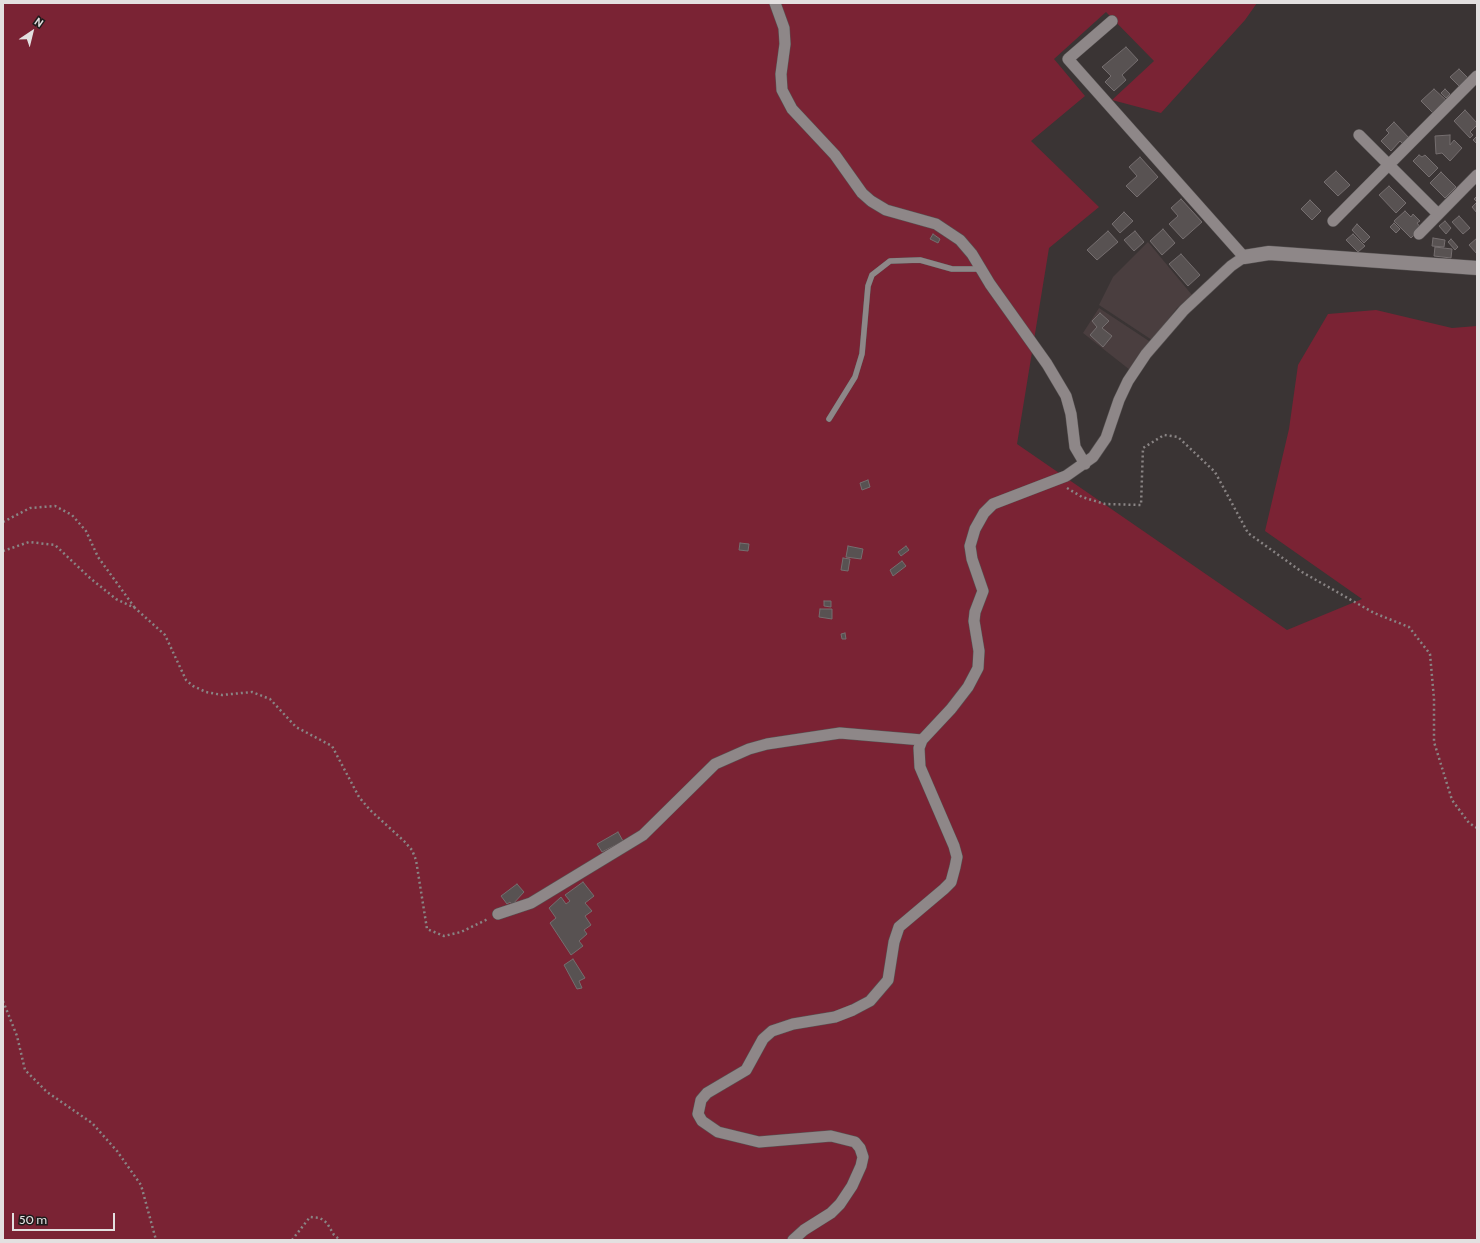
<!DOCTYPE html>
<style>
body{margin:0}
#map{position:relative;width:1480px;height:1243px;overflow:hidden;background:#3a3434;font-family:Cabin,sans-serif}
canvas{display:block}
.frame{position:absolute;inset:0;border:4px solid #e3e0e0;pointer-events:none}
.north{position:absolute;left:12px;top:12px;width:40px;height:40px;-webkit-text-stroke:3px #1f1c1c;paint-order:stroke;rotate:35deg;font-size:11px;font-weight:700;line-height:16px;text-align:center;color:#e3e0e0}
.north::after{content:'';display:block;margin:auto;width:14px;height:18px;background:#e3e0e0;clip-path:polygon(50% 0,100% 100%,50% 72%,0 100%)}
.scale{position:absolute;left:12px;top:1213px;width:103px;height:18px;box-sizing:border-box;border:2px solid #e3e0e0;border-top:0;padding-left:5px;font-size:12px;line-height:14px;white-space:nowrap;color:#e3e0e0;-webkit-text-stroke:3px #1f1c1c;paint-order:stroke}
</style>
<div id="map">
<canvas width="1480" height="1243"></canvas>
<div class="frame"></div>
<div class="north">N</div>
<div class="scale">50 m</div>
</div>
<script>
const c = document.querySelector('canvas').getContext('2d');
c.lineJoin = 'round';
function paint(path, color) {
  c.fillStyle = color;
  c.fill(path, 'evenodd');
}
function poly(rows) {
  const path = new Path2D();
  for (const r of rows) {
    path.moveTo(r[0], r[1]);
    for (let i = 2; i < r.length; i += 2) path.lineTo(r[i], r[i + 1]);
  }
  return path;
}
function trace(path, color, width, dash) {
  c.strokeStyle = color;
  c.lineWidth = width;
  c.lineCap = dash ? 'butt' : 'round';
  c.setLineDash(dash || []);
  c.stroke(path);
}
paint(poly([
 [1148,242,1192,295,1177,308,1152,340,1099,305,1113,277],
 [1099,308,1152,343,1130,370,1083,333]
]), '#4a3e3f');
paint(poly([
 [3,3,1257,3,1245,20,1161,113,1112,100,1154,61,1106,12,1054,59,1085,96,1031,141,1099,207,1049,248,1017,444,1287,630,1362,599,1265,531,1289,429,1298,365,1328,314,1376,310,1452,328,1477,326,1477,1240,3,1240]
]), '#7a2334');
const building = poly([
 [1126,47,1138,60,1122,75,1126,80,1114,91,1105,82,1111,76,1102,67,1126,47],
 [1459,69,1468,78,1459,86,1450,77,1459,69],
 [1434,89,1447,101,1434,114,1421,101,1434,89],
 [1445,89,1450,94,1446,98,1441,93,1445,89],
 [1465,110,1477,123,1477,125,1470,132,1473,135,1470,138,1454,121,1465,110],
 [1394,122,1410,139,1404,145,1400,141,1391,151,1381,141,1389,133,1386,130,1394,122],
 [1450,135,1450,145,1454,140,1462,148,1450,161,1442,153,1436,154,1435,136,1450,135],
 [1477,136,1477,144,1473,140,1477,136],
 [1419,155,1422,157,1425,155,1438,168,1429,177,1413,161,1419,155],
 [1140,157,1158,177,1137,197,1126,186,1137,176,1129,167,1140,157],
 [1336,171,1350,185,1338,196,1324,182,1336,171],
 [1441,172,1456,187,1445,198,1430,183,1441,172],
 [1389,186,1406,203,1396,213,1379,195,1389,186],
 [1477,196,1477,213,1472,207,1477,202,1474,199,1477,196],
 [1181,199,1202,222,1183,239,1169,224,1178,216,1171,208,1181,199],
 [1310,200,1321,211,1312,220,1301,209,1310,200],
 [1405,211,1411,217,1413,214,1420,221,1417,223,1421,228,1411,238,1394,221,1405,211],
 [1124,212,1133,221,1120,233,1112,224,1124,212],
 [1459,216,1470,228,1463,234,1452,222,1459,216],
 [1445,221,1451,228,1446,234,1439,226,1445,221],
 [1394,223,1400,229,1396,233,1390,227,1394,223],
 [1357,224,1370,237,1364,243,1352,230,1357,224],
 [1163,229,1175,243,1162,255,1150,241,1163,229],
 [1108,231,1118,242,1097,260,1087,250,1108,231],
 [1135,231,1144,242,1134,251,1124,240,1135,231],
 [933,234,940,239,938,243,930,239,933,234],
 [1353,234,1365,246,1358,252,1346,240,1353,234],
 [1433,238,1445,240,1444,247,1432,246,1433,238],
 [1477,238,1477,254,1469,245,1477,238],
 [1451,239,1458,247,1455,250,1448,242,1451,239],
 [1435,247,1452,249,1451,258,1434,256,1435,247],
 [1181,254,1200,275,1188,286,1169,264,1181,254],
 [1100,313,1109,321,1102,328,1112,336,1103,347,1090,335,1097,327,1092,321,1100,313],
 [868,480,870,487,862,490,860,483,868,480],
 [740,543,749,544,748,551,739,550,740,543],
 [848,546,863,549,861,559,846,557,848,546],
 [906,546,909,550,901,556,898,552,906,546],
 [843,558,850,559,848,571,841,570,843,558],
 [902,561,906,566,893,576,890,570,902,561],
 [824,601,831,601,831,607,824,606,824,601],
 [820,609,832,609,832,619,819,617,820,609],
 [845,633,846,639,842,639,841,634,845,633],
 [618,832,623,841,602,852,597,844,618,832],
 [583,882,594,896,585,903,592,911,585,916,591,925,584,930,587,934,579,941,583,946,571,955,550,923,556,918,549,908,561,897,566,904,570,901,565,895,583,882],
 [517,884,524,892,512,905,510,902,507,904,501,896,517,884],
 [573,959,585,978,579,981,582,988,577,989,564,965,573,959]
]);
paint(building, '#585252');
trace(building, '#756e6f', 1);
const service = poly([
 [829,419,855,377,862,354,868,286,872,275,890,261,920,260,952,269,981,269]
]);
const minor = poly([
 [775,3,784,28,785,44,781,74,782,90,792,109,835,155,862,193,871,201,886,210,936,224,960,240,972,254,990,284,1047,364,1066,396,1071,414,1075,447,1085,464],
 [1359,135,1438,214],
 [1333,221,1477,76],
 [1419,234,1477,175],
 [498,914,531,903,643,835,715,764,749,749,767,744,840,733,922,740],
 [793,1240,804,1230,831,1213,840,1204,852,1186,861,1166,863,1157,860,1148,855,1142,831,1136,759,1142,718,1132,702,1121,698,1114,701,1100,707,1093,746,1070,763,1039,772,1031,793,1024,835,1017,853,1010,870,1001,888,980,894,942,899,927,944,889,951,882,955,867,957,857,954,846,920,767,919,748,922,740,951,709,968,687,978,668,979,651,974,621,975,612,983,591,972,559,970,546,975,529,984,513,993,504,1066,476,1093,457,1106,438,1119,400,1128,381,1146,354,1184,310,1231,266,1244,257,1068,59,1112,21]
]);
const tertiary = poly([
 [1244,257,1269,253,1477,268]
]);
trace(service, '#575353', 6);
trace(minor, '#575353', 12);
trace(tertiary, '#575353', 15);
trace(poly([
 [1067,488,1082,497,1105,504,1141,505,1143,448,1164,435,1178,437,1215,472,1248,533,1302,572,1374,613,1409,627,1430,654,1434,699,1434,742,1452,800,1469,823,1477,828],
 [3,522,30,508,55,506,72,515,86,531,98,557,135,608],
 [3,551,29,542,55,545,90,578,116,599,135,608,165,635,186,680,193,686,206,692,222,695,252,692,270,699,296,727,332,746,359,797,370,810,404,841,412,850,416,860,427,929,444,936,461,932,488,919],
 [3,1001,17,1036,25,1070,47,1092,92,1123,117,1151,141,1185,156,1240],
 [292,1240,310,1217,320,1218,327,1223,334,1235,340,1240]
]), '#898484', 2.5, [2, 3]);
trace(service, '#8e8788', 5.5);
trace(minor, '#8e8788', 11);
trace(tertiary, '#8e8788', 14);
</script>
